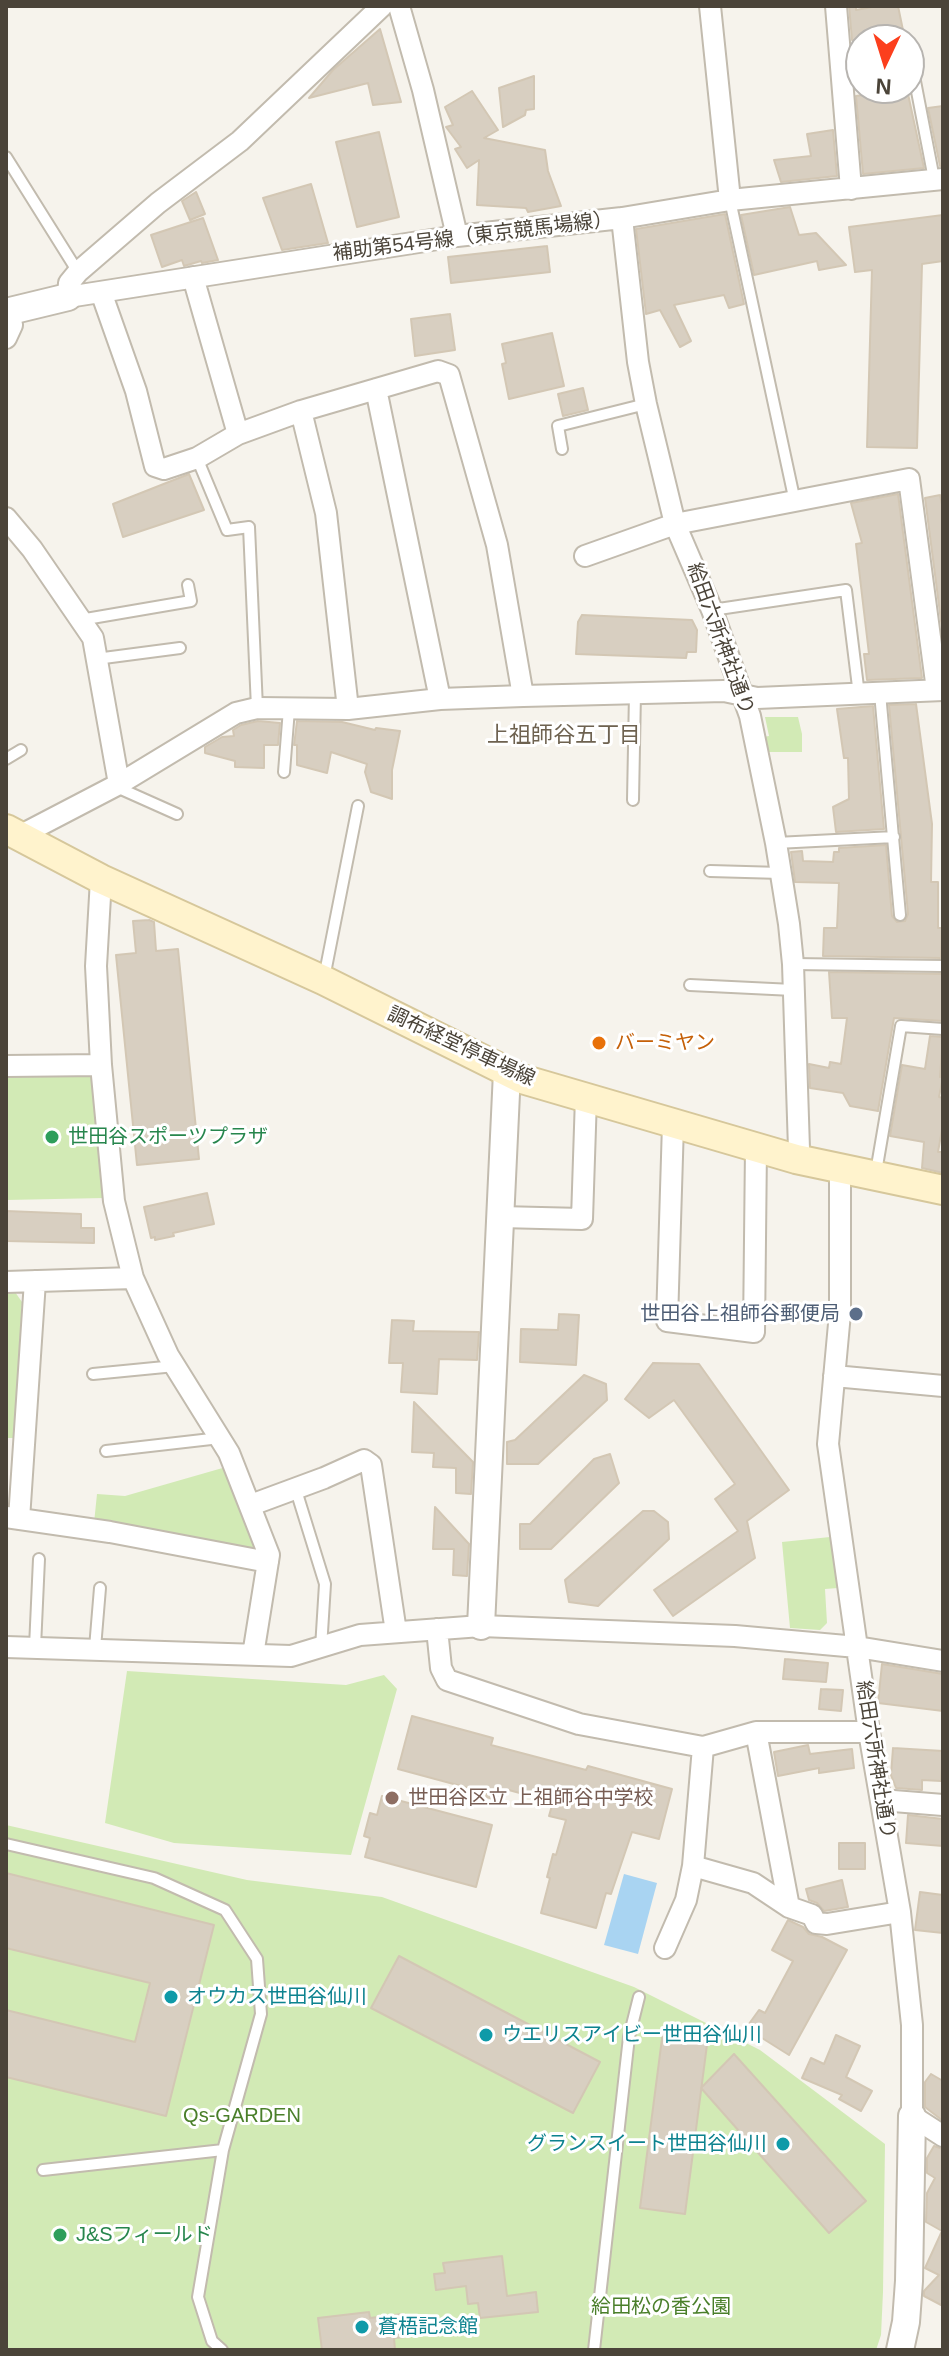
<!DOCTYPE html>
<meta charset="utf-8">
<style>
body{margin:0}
#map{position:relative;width:949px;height:2356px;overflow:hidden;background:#f6f3ec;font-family:Arial,sans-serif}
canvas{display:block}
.frame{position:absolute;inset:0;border:8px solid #4b4439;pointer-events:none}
.north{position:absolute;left:845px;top:24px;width:80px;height:80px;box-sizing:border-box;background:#fff;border:2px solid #b7b4b0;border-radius:50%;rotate:184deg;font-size:22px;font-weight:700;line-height:32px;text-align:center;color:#4b4439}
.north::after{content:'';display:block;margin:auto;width:28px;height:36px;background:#fc3f1d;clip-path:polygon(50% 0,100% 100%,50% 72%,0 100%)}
</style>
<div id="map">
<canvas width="949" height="2356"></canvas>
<div class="frame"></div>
<div class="north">N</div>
</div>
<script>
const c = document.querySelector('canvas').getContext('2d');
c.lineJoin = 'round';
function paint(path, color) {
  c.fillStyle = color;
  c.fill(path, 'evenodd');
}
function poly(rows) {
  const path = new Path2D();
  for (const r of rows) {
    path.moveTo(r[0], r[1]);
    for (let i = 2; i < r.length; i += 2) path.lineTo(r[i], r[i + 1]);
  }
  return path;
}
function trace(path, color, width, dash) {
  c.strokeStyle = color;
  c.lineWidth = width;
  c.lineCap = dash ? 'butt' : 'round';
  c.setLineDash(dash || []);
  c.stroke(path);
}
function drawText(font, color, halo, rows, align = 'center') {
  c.font = font + ' Arial,"Noto Sans JP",sans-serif';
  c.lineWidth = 6;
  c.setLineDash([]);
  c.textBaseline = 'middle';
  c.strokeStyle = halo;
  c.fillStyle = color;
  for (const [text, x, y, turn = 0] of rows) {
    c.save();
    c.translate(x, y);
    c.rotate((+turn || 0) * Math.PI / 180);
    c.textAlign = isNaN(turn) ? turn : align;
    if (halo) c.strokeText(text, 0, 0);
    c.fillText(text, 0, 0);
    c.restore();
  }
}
paint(poly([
 [765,717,798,717,802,734,802,752,766,752,763,737,769,736],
 [92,1073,104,1198,6,1200,6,1075],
 [6,1292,15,1292,22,1302,14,1438,6,1438],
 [226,1467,259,1553,94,1523,97,1494,125,1496],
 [830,1537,838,1588,825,1589,827,1623,820,1630,790,1628,782,1542],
 [127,1671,346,1685,384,1675,397,1689,351,1855,174,1843,105,1823],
 [6,1825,247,1880,382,1897,634,1987,760,2050,885,2144,883,2292,881,2335,876,2350,6,2350]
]), '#d2eab5');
paint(poly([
 [624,1874,657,1883,638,1954,604,1945]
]), '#a9d4f2');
const building = poly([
 [849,6,856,6,856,10,877,6,898,6,905,40,852,40,849,6],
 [380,29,401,102,373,105,368,83,309,98,333,70,380,29],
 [534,76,534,109,526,110,525,115,503,127,499,88,534,76],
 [472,91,498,130,484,138,545,150,548,171,561,206,528,212,526,208,477,205,479,160,467,168,455,149,461,147,446,127,453,125,445,107,472,91],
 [877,93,878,97,908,94,924,168,863,174,856,96,877,93],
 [943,106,943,166,940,166,928,108,943,106],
 [833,130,837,176,781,182,774,160,811,156,807,134,833,130],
 [379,132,399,217,357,227,336,142,379,132],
 [311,184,328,243,282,250,263,198,311,184],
 [196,192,205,214,190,220,182,201,196,192],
 [790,207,799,235,816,233,846,265,819,270,817,261,754,275,741,215,790,207],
 [725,214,744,304,729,308,724,295,674,305,691,341,680,347,660,310,646,314,636,229,725,214],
 [943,215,943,261,922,264,917,448,867,447,872,270,855,272,849,227,943,215],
 [203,218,218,260,202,263,201,261,184,266,182,260,162,267,151,235,203,218],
 [547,246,550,272,451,283,448,257,547,246],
 [450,314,455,350,415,356,411,319,450,314],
 [552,333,564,386,509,399,502,364,506,363,502,344,552,333],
 [583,388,588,410,563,416,558,394,583,388],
 [189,474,204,510,123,537,113,504,189,474],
 [898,494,922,678,867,680,864,654,869,654,856,544,862,543,851,503,898,494],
 [940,495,943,509,943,636,925,498,940,495],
 [582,615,692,620,697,630,696,652,687,652,686,658,576,654,578,622,582,615],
 [916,704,932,824,931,882,938,882,938,928,942,928,941,958,823,956,824,928,837,928,839,883,795,882,791,852,802,851,803,861,833,862,834,852,839,852,839,848,886,845,892,916,897,922,905,921,908,914,889,705,916,704],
 [873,706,884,829,836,832,833,807,849,799,848,758,844,758,837,709,873,706],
 [258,721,280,723,278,745,264,745,264,768,235,767,235,761,205,753,205,747,222,737,234,736,233,730,241,725,258,721],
 [297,721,342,722,375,730,376,728,400,731,392,770,392,799,371,792,365,772,367,764,331,752,327,773,297,765,297,745,294,745,297,721],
 [149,920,154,922,156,951,178,949,199,1159,137,1165,116,955,136,953,133,921,149,920],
 [829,972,943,974,943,1021,894,1018,878,1111,850,1106,843,1093,810,1088,809,1064,829,1068,830,1062,841,1064,847,1018,832,1018,829,972],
 [930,1036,943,1037,940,1077,943,1077,939,1097,943,1098,943,1124,938,1152,943,1152,943,1173,922,1168,924,1142,890,1136,902,1065,925,1069,930,1036],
 [207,1193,214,1224,173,1233,174,1236,155,1240,155,1237,151,1238,144,1207,207,1193],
 [6,1211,81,1214,81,1228,94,1228,94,1243,6,1241,6,1211],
 [559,1314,579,1315,576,1365,520,1362,521,1329,558,1330,559,1314],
 [392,1320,414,1321,413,1331,479,1332,477,1360,439,1359,437,1394,401,1392,403,1363,389,1363,392,1320],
 [653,1363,699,1364,789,1490,747,1521,755,1558,673,1616,654,1590,738,1531,715,1499,735,1484,674,1400,649,1418,625,1399,653,1363],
 [584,1375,606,1384,607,1400,538,1464,507,1464,507,1442,515,1440,584,1375],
 [414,1402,473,1462,471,1494,456,1493,456,1468,433,1467,434,1453,412,1452,414,1402],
 [610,1454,619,1483,551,1549,520,1549,520,1524,530,1524,594,1459,610,1454],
 [435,1507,469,1544,467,1576,453,1575,454,1549,433,1549,435,1507],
 [643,1511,654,1511,668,1522,669,1539,598,1606,569,1602,565,1580,643,1511],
 [785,1659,828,1663,826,1682,783,1679,785,1659],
 [882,1664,943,1674,943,1711,878,1703,882,1664],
 [821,1689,843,1690,841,1711,819,1709,821,1689],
 [412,1716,493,1738,491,1745,586,1770,588,1766,672,1789,659,1839,632,1832,611,1894,606,1893,596,1928,541,1913,550,1878,547,1877,553,1854,556,1855,566,1820,549,1816,553,1802,505,1789,501,1801,486,1797,487,1793,398,1769,412,1716],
 [808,1745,810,1754,852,1749,854,1768,819,1773,819,1768,778,1776,774,1752,808,1745],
 [893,1748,943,1751,941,1781,922,1780,922,1790,896,1788,891,1775,893,1748],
 [382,1796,492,1825,476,1887,365,1857,370,1838,364,1836,370,1813,377,1815,382,1796],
 [908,1815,943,1819,943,1846,906,1843,908,1815],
 [839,1843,865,1843,865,1869,839,1869,839,1843],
 [6,1873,214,1925,166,2116,6,2077,6,2010,135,2042,150,1983,6,1948,6,1873],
 [842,1880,848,1907,824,1911,817,1903,809,1900,806,1889,842,1880],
 [920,1892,943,1895,943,1933,915,1930,920,1892],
 [788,1920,803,1927,809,1934,822,1937,847,1950,789,2055,746,2028,759,2010,765,2013,793,1961,772,1950,788,1920],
 [399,1956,600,2062,573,2113,371,2008,399,1956],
 [663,2031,708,2037,685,2214,640,2208,663,2031],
 [836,2035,860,2046,846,2077,872,2091,861,2111,839,2099,842,2095,802,2078,811,2058,824,2064,836,2035],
 [734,2054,866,2201,829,2233,701,2088,734,2054],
 [931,2074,943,2081,943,2121,925,2107,925,2082,931,2074],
 [934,2146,943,2149,943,2306,924,2296,924,2291,939,2275,925,2268,942,2231,926,2222,927,2193,935,2178,927,2173,927,2158,934,2146],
 [502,2256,507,2296,536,2292,538,2312,480,2318,478,2303,468,2304,466,2286,436,2290,434,2274,445,2273,443,2263,502,2256],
 [369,2312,370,2318,403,2314,406,2337,394,2338,395,2350,322,2350,318,2318,369,2312]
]);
paint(building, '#d8cfc1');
trace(building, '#d3c7b4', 2);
const service = poly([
 [909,50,934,179],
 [840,60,861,57],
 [6,157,78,272],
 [730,200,795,502],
 [562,449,558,426,646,404],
 [197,458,227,530,249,527,257,708],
 [712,610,846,590,859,695],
 [80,620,191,601,188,585],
 [96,659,180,648],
 [880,693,900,915],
 [6,759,21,750],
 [284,772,289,709],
 [119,785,121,789,177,814],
 [633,800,635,693],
 [776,843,894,837],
 [710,871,781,873],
 [793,964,943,966],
 [324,978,358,806],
 [690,985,793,990],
 [876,1172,901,1026,943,1029],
 [93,1374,175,1366],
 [106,1451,220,1438],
 [295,1487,325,1584,321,1648],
 [35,1647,39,1559],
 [95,1648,100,1588],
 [6,1844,154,1878,225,1910,257,1959,261,2014,223,2150,198,2297,212,2341,222,2350],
 [43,2170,223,2150],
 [594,2350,629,2037,639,1997]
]);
const minor = poly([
 [382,6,240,141,158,203,78,272,69,283,68,297,457,236,622,218,730,200,943,179],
 [399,6,423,90,457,236],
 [710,6,730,200],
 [836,6,851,189],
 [622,218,638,362,646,404,675,524,712,610,750,716,776,843,789,924,793,964,799,1149,796,1159],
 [193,277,238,434],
 [101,292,136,391,155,466,164,469,197,458,238,434,301,411,438,371,449,375,497,545,523,696],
 [6,338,12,325,8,312],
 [376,389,440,699],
 [301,411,326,513,348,709],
 [6,518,32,549,93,638,119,784],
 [585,556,675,524,909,479,937,690],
 [21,838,25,833,119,784,236,713,257,708,348,709,440,699,523,696,724,691,757,698,943,690],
 [101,879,96,966,101,1065,114,1201,133,1278,168,1355,229,1453,269,1555,253,1655],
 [6,1066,101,1065],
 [673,1124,667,1321,754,1332,756,1147],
 [840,1170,840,1313,828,1444,869,1732,900,1912,912,2025,912,2116,943,2136],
 [500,1217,582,1219,586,1097],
 [6,1282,133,1278],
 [834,1376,943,1386],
 [251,1505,324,1478,364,1460,371,1465,396,1632],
 [6,1517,110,1532,268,1562],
 [19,1519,35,1281],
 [437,1629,441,1668,447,1680,579,1724,703,1747,756,1732,869,1732],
 [6,1647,291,1656,360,1635,481,1626,735,1636,857,1647,943,1661],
 [756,1732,789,1907],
 [881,1800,943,1805],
 [693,1866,753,1883,789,1907,812,1915,816,1923,827,1924,900,1912],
 [665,1948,686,1900,693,1866,703,1747]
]);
const tertiary = poly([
 [6,312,68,297],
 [481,1626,507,1072],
 [900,2350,906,2322,909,2281,912,2116]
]);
const secondary = poly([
 [6,829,101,879,323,980,522,1079,796,1159,943,1190]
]);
trace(service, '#c2bbae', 14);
trace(minor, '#c2bbae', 24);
trace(tertiary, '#c2bbae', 30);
trace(secondary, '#d6c79b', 32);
trace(service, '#fff', 10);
trace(minor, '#fff', 20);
trace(tertiary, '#fff', 26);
trace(secondary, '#fff3cd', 28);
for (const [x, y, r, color] of [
 [599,1043,8,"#e8710a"],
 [52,1137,8,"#2e9e5b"],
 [856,1314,8,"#5c6f8a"],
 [392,1798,8,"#8d6e63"],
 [171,1997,8,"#0f9aa8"],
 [486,2035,8,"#0f9aa8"],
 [783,2144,8,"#0f9aa8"],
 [60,2235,8,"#2e9e5b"],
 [362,2327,8,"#0f9aa8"]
]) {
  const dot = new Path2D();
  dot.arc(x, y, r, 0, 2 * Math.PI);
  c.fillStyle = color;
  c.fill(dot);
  trace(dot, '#fff', 3);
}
drawText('20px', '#4b4439', '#fff', [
 ["補助第54号線（東京競馬場線）",473,237,-7],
 ["給田六所神社通り",720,639,70],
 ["調布経堂停車場線",461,1047,25],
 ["給田六所神社通り",875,1760,81]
]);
drawText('20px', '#c56008', '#fff', [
 ["バーミヤン",615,1043]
], 'left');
drawText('20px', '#27864d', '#fff', [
 ["世田谷スポーツプラザ",68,1137],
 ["J&Sフィールド",76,2235]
], 'left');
drawText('20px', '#4e5e75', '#fff', [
 ["世田谷上祖師谷郵便局",840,1314]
], 'right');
drawText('20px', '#785e54', '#fff', [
 ["世田谷区立 上祖師谷中学校",408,1798]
], 'left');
drawText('20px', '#0d838f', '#fff', [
 ["オウカス世田谷仙川",187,1997],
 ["ウエリスアイビー世田谷仙川",502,2035],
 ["グランスイート世田谷仙川",767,2144,"right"],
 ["蒼梧記念館",378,2327]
], 'left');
drawText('20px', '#4a7f2a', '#fff', [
 ["Qs-GARDEN",242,2116],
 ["給田松の香公園",661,2307]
]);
drawText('22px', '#6e6250', '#fff', [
 ["上祖師谷五丁目",564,736]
]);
</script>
